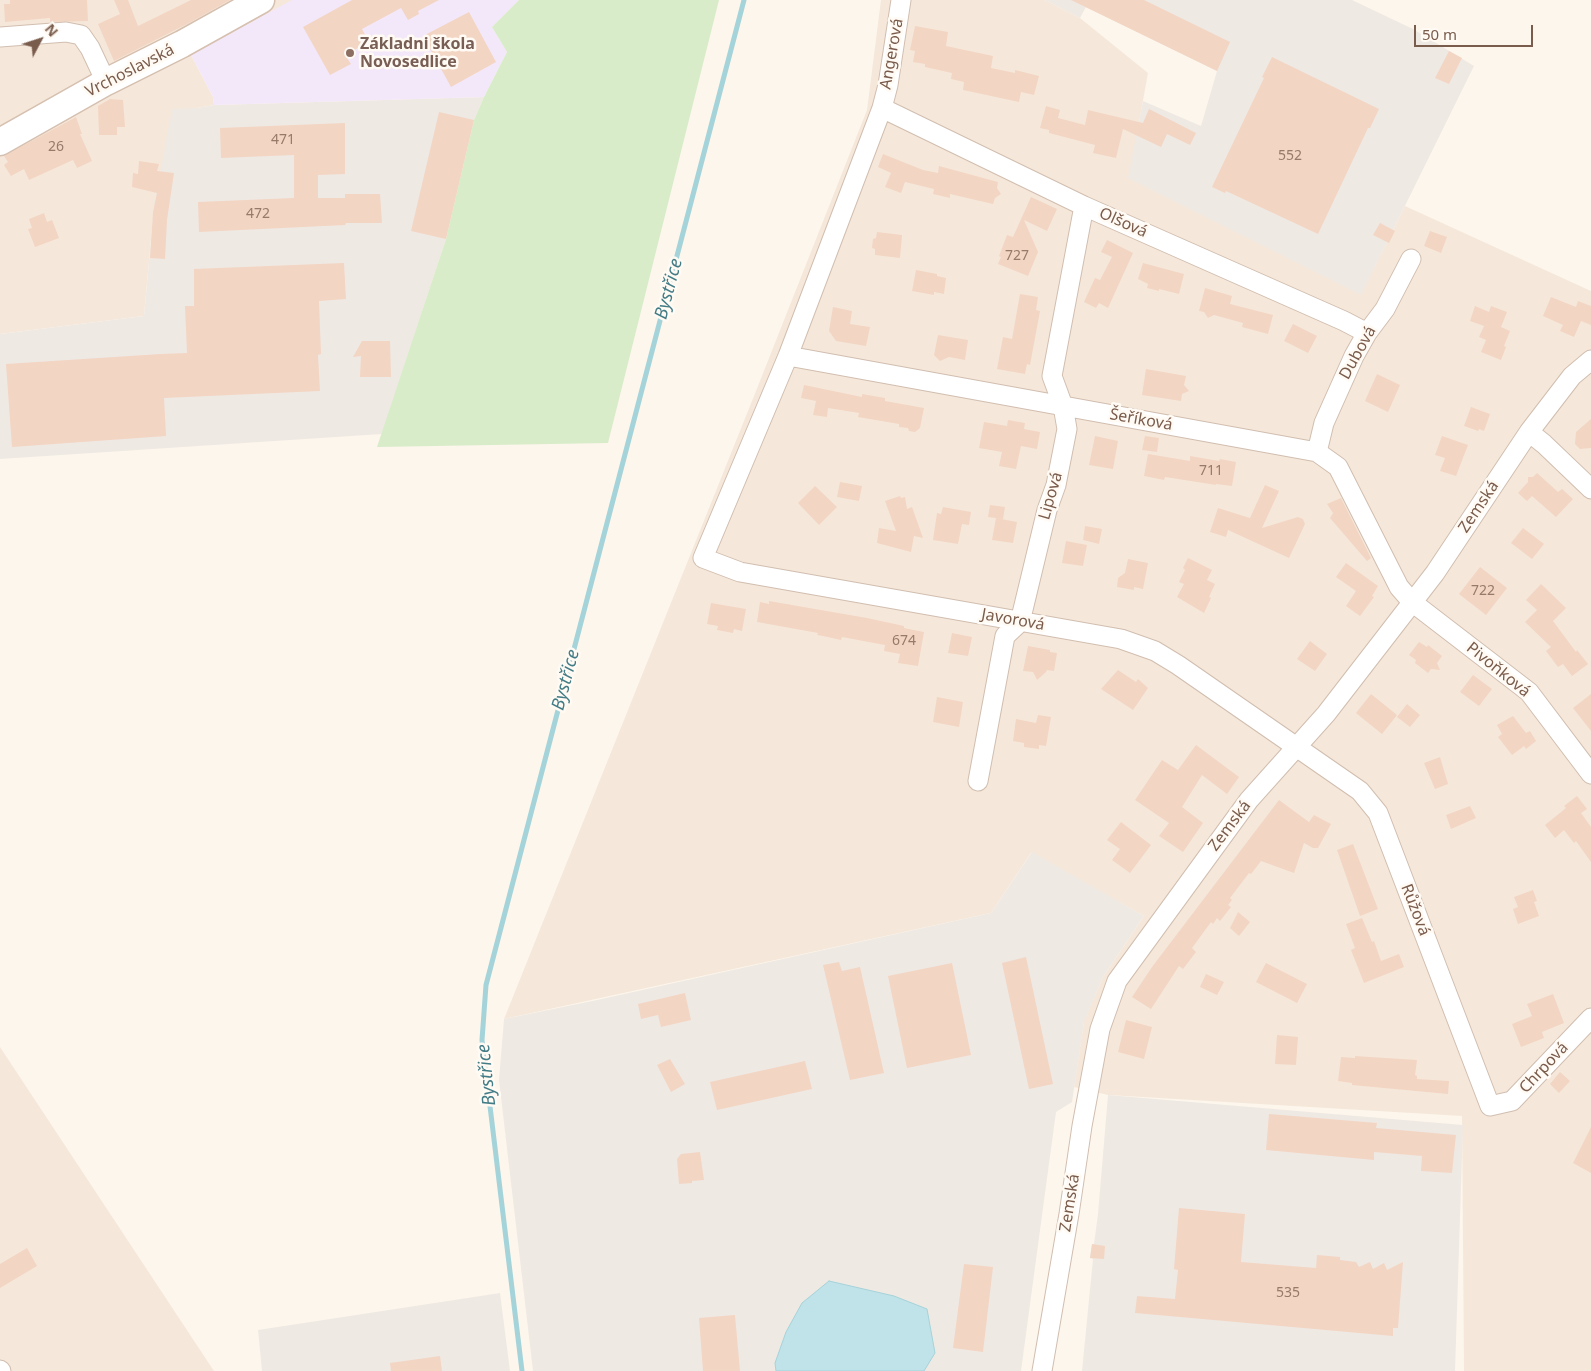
<!DOCTYPE html>
<meta charset="utf-8">
<style>
body{margin:0}
#map{position:relative;width:1591px;height:1371px;overflow:hidden;background:#fdf6ec;font-family:"Noto Sans",sans-serif}
canvas{display:block}
.north{position:absolute;left:15px;top:15px;width:50px;height:50px;-webkit-text-stroke:4px #fffaf3;paint-order:stroke;rotate:50deg;font-size:14px;font-weight:700;line-height:20px;text-align:center;color:#7a5c4d}
.north::after{content:'';display:block;margin:auto;width:18px;height:22px;background:#7a5c4d;clip-path:polygon(50% 0,100% 100%,50% 72%,0 100%)}
.scale{position:absolute;left:1414px;top:25px;width:119px;height:22px;box-sizing:border-box;border:2px solid #7a5c4d;border-top:0;padding-left:6px;font-size:15px;line-height:18px;white-space:nowrap;color:#7a5c4d;-webkit-text-stroke:4px #fffaf3;paint-order:stroke}
</style>
<div id="map">
<canvas width="1591" height="1371"></canvas>
<div class="north">N</div>
<div class="scale">50 m</div>
</div>
<script>
const c = document.querySelector('canvas').getContext('2d');
c.lineJoin = 'round';
function paint(path, color) {
  c.fillStyle = color;
  c.fill(path, 'evenodd');
}
function poly(rows) {
  const path = new Path2D();
  for (const r of rows) {
    path.moveTo(r[0], r[1]);
    for (let i = 2; i < r.length; i += 2) path.lineTo(r[i], r[i + 1]);
  }
  return path;
}
function trace(path, color, width, dash) {
  c.strokeStyle = color;
  c.lineWidth = width;
  c.lineCap = dash ? 'butt' : 'round';
  c.setLineDash(dash || []);
  c.stroke(path);
}
function drawText(font, color, halo, rows, align = 'center') {
  c.font = font + ' "Noto Sans",sans-serif';
  c.lineWidth = 5;
  c.setLineDash([]);
  c.textBaseline = 'middle';
  c.strokeStyle = halo;
  c.fillStyle = color;
  for (const [text, x, y, turn = 0] of rows) {
    c.save();
    c.translate(x, y);
    c.rotate((+turn || 0) * Math.PI / 180);
    c.textAlign = isNaN(turn) ? turn : align;
    if (halo) c.strokeText(text, 0, 0);
    c.fillText(text, 0, 0);
    c.restore();
  }
}
paint(poly([
 [0,0,298,0,191,55,213,97,214,105,197,108,154,207,144,316,0,334],
 [881,0,1045,0,1080,18,1148,73,1129,178,1361,294,1405,206,1591,291,1591,1371,1464,1371,1462,1116,1108,1095,1074,1087,1084,1021,1103,977,1144,916,1031,853,991,913,504,1019,756,391,867,110],
 [0,1047,214,1371,0,1371]
]), '#f5e8da');
paint(poly([
 [1045,0,1352,0,1413,29,1474,66,1361,295,1128,178,1143,101,1201,126,1217,71,1086,7,1080,18],
 [484,97,474,120,446,239,382,434,0,459,0,334,144,316,154,207,172,109,197,108,214,105],
 [1032,852,1144,916,1103,977,1084,1022,1072,1102,1056,1112,1021,1371,533,1371,499,1080,504,1019,597,1000,991,913],
 [1108,1095,1463,1125,1455,1371,1082,1371,1093,1259,1090,1258,1092,1244,1094,1244,1098,1214],
 [500,1293,510,1371,262,1371,258,1330]
]), '#efe9e4');
paint(poly([
 [292,0,519,0,492,27,507,52,484,97,214,105,213,97,191,55]
]), '#f3e8fa');
paint(poly([
 [519,0,719,0,608,443,377,447,446,239,474,120,484,97,507,52,492,27]
]), '#d8ecc9');
const water = poly([
 [829,1281,894,1296,927,1309,935,1353,924,1371,776,1371,775,1363,786,1332,802,1303,829,1281]
]);
paint(water, '#bfe3e8');
trace(water, '#a5d3da', 1);
trace(poly([
 [522,1371,482,1040,486,985,744,0]
]), '#a5d3da', 5);
paint(poly([
 [10,0,87,0,88,21,50,22,50,18,5,22,4,4,10,4],
 [114,0,128,0,138,26,191,0,230,0,187,24,114,61,98,24,120,14],
 [352,0,439,0,418,11,419,14,408,20,401,8,362,29,369,42,345,55,351,64,330,75,303,27],
 [1071,0,1144,0,1230,42,1217,71],
 [469,12,496,62,451,87,423,36],
 [915,26,948,32,946,46,993,56,991,68,1015,73,1015,70,1039,76,1034,95,1021,92,1019,102,963,90,964,82,951,79,952,73,925,67,925,64,913,62,915,51,910,50],
 [1449,51,1462,58,1449,84,1435,78],
 [1272,57,1379,109,1370,128,1368,128,1318,234,1226,191,1225,193,1212,187,1264,78,1262,77],
 [110,99,123,100,125,127,117,127,117,135,99,135,98,106],
 [1046,106,1060,110,1058,118,1085,125,1088,110,1143,123,1149,109,1196,133,1190,145,1167,134,1161,147,1123,129,1116,158,1093,153,1095,145,1049,133,1049,130,1040,128],
 [439,112,474,120,446,239,411,231],
 [76,117,82,134,80,134,92,161,77,168,73,160,29,180,24,169,11,176,4,165,8,162,4,156],
 [345,123,345,174,318,175,318,198,345,198,345,194,380,194,382,223,346,223,345,225,199,232,198,202,294,198,294,155,221,158,220,128],
 [883,154,923,170,938,173,939,166,998,182,997,188,1001,194,995,198,993,204,950,194,950,198,933,194,934,189,905,182,901,193,885,187,891,173,878,167],
 [139,161,159,164,157,171,174,173,167,220,165,259,150,258,153,212,157,193,132,187,133,173,138,174],
 [1031,197,1057,209,1047,231,1024,220,1038,252,1028,276,998,264,1001,257,999,256,1007,235,1013,237],
 [44,213,47,222,52,220,59,238,35,247,28,229,32,228,29,219],
 [1380,223,1395,231,1389,243,1373,235],
 [1430,231,1447,237,1441,253,1424,246],
 [877,232,902,235,900,258,875,255,875,249,872,248,873,239,876,238],
 [1107,240,1133,253,1108,308,1099,303,1096,308,1084,302,1095,278,1100,280,1112,257,1101,252],
 [344,263,346,299,319,301,321,354,318,355,320,391,164,398,166,436,12,447,6,364,161,354,187,353,185,306,194,306,194,269],
 [1143,263,1184,274,1179,294,1159,289,1159,291,1147,288,1148,284,1138,279],
 [916,270,937,274,937,276,946,278,944,294,934,292,934,295,912,291],
 [1205,288,1232,296,1230,304,1273,315,1268,334,1242,327,1243,323,1214,315,1208,318,1204,312,1199,311],
 [1020,294,1038,297,1036,310,1040,311,1030,365,1027,364,1025,374,997,369,1003,337,1012,339],
 [1551,297,1576,307,1578,301,1591,306,1591,325,1581,321,1574,337,1560,331,1563,325,1543,316],
 [1475,306,1489,312,1491,306,1507,312,1501,327,1510,331,1504,346,1506,347,1501,360,1481,352,1486,340,1479,337,1484,326,1470,321],
 [833,307,852,311,850,324,870,327,866,346,836,341,829,331],
 [1293,324,1317,336,1308,353,1284,341],
 [938,335,968,340,965,360,949,357,940,361,934,355],
 [362,341,390,341,391,377,360,377,361,356,353,357],
 [1146,369,1186,376,1184,385,1189,391,1182,394,1181,401,1142,395],
 [1377,374,1400,385,1388,412,1365,401],
 [804,385,862,397,862,394,885,398,885,401,924,408,920,428,915,432,909,431,908,428,899,427,899,424,858,417,859,413,828,408,827,417,813,415,816,401,801,398],
 [1471,407,1490,414,1484,431,1479,429,1478,431,1464,426],
 [1591,419,1591,448,1580,449,1575,444,1576,432],
 [1008,420,1025,423,1024,429,1040,432,1037,449,1021,446,1016,469,999,466,1002,452,979,448,984,422,1007,426],
 [1095,436,1118,441,1113,469,1089,465],
 [1145,436,1159,438,1157,452,1142,450],
 [1442,436,1468,445,1456,476,1440,471,1445,458,1435,455],
 [1148,454,1190,461,1190,456,1219,461,1220,459,1236,462,1232,486,1216,484,1216,485,1165,477,1164,480,1144,476],
 [1537,473,1558,492,1562,489,1573,499,1556,517,1532,496,1527,501,1518,493,1528,482,1528,477,1533,477],
 [840,482,862,486,859,501,837,497],
 [1265,485,1279,491,1262,528,1298,517,1303,519,1305,524,1289,558,1228,530,1226,537,1210,532,1218,508,1250,518],
 [815,486,837,507,819,525,798,503],
 [900,496,901,498,905,497,907,509,912,507,923,538,914,536,911,552,877,543,879,528,896,531,885,501],
 [1341,498,1371,558,1367,561,1330,518,1333,513,1327,504],
 [990,505,1005,507,1003,519,988,517],
 [943,507,971,512,969,525,962,524,958,544,933,540,937,513,941,514],
 [996,518,1017,522,1013,543,992,540],
 [1085,526,1102,529,1099,544,1083,540],
 [1523,528,1544,544,1532,559,1511,543],
 [1066,541,1087,545,1083,566,1062,563],
 [1188,558,1212,570,1207,580,1215,584,1209,597,1211,598,1204,613,1177,597,1184,584,1179,582,1185,570,1183,568],
 [1128,559,1148,563,1143,589,1134,587,1134,590,1117,587,1118,578,1125,573],
 [1346,563,1378,586,1372,596,1374,597,1360,616,1346,606,1356,591,1336,577],
 [1480,567,1507,588,1486,615,1459,594],
 [1541,584,1566,608,1553,621,1576,652,1577,650,1588,664,1572,676,1563,664,1558,667,1546,651,1551,647,1525,622,1537,610,1526,600],
 [769,601,867,618,904,626,904,628,924,632,918,666,898,663,900,654,884,651,885,645,842,637,841,640,823,636,817,635,818,633,757,622,760,602,769,604],
 [711,603,746,609,742,631,734,629,733,633,717,630,718,626,707,624],
 [952,633,972,637,968,656,948,653],
 [1310,641,1327,654,1315,671,1297,659],
 [1419,642,1427,647,1428,645,1442,656,1437,663,1440,670,1431,669,1428,673,1415,663,1416,660,1409,655],
 [1028,646,1050,650,1050,652,1057,653,1054,671,1047,670,1046,672,1037,680,1033,672,1023,671],
 [1118,670,1136,682,1138,679,1148,688,1133,710,1101,689],
 [1473,675,1492,689,1479,706,1460,692],
 [1371,694,1397,715,1382,734,1356,713],
 [1591,694,1591,731,1573,708],
 [937,697,963,702,959,727,933,722],
 [1407,704,1420,715,1410,727,1397,717],
 [1038,715,1051,717,1046,746,1039,745,1039,749,1024,747,1024,743,1013,741,1016,719,1036,723],
 [1513,716,1526,733,1530,731,1536,741,1526,749,1524,746,1512,755,1498,737,1502,734,1497,725],
 [1196,745,1239,777,1227,794,1202,775,1182,807,1203,823,1183,852,1159,836,1169,823,1135,800,1162,760,1178,770],
 [1440,757,1448,784,1435,789,1424,763],
 [1577,796,1587,809,1581,813,1591,827,1591,862,1576,841,1574,843,1564,830,1555,838,1545,825,1566,808,1564,806],
 [1279,800,1309,822,1314,815,1331,824,1318,848,1313,848,1304,843,1294,873,1261,861,1251,874,1249,873,1230,898,1232,900,1228,905,1231,907,1220,921,1217,918,1213,924,1211,922,1192,948,1196,952,1183,969,1179,966,1151,1009,1132,997,1152,967],
 [1470,806,1476,818,1451,829,1446,815],
 [1121,822,1151,845,1130,873,1112,860,1120,849,1107,840],
 [1353,844,1378,909,1360,916,1337,850],
 [1533,890,1537,901,1534,902,1539,916,1518,924,1513,909,1518,907,1514,897],
 [1238,912,1250,922,1239,936,1230,928],
 [1362,918,1372,942,1374,941,1381,961,1399,954,1404,967,1364,983,1351,950,1355,948,1346,924],
 [1026,957,1053,1084,1029,1089,1002,963],
 [839,962,842,971,860,967,884,1073,850,1080,823,965],
 [952,963,971,1055,907,1068,888,976],
 [1266,963,1307,984,1297,1003,1256,982],
 [1206,974,1224,982,1217,995,1200,987],
 [685,993,691,1020,661,1027,658,1015,641,1019,638,1004],
 [1553,994,1564,1023,1542,1032,1544,1038,1521,1047,1512,1024,1532,1016,1527,1004],
 [1126,1020,1152,1027,1144,1059,1118,1052],
 [1277,1035,1298,1037,1296,1065,1275,1064],
 [1355,1056,1417,1060,1415,1075,1417,1076,1417,1079,1449,1081,1448,1094,1352,1085,1352,1083,1338,1081,1341,1057,1355,1058],
 [670,1059,685,1084,671,1092,657,1065],
 [805,1061,812,1089,717,1110,710,1082],
 [1560,1072,1570,1081,1559,1093,1550,1084],
 [1269,1114,1377,1123,1376,1128,1456,1135,1452,1173,1421,1171,1422,1156,1374,1152,1374,1160,1266,1150],
 [1591,1127,1591,1173,1573,1163],
 [700,1152,704,1180,692,1181,692,1183,679,1184,677,1159,681,1154],
 [1179,1208,1245,1214,1241,1262,1316,1268,1317,1255,1340,1257,1340,1260,1356,1262,1359,1267,1370,1262,1373,1269,1384,1263,1387,1270,1403,1262,1398,1328,1393,1328,1393,1336,1135,1313,1137,1296,1175,1299,1178,1270,1174,1269],
 [1092,1244,1105,1246,1104,1259,1090,1258],
 [27,1248,37,1266,0,1288,0,1264],
 [964,1264,993,1267,983,1352,953,1348],
 [735,1315,740,1371,703,1371,699,1318],
 [440,1356,442,1371,391,1371,390,1363]
]), '#f3d5c3');
const street = poly([
 [901,0,888,85,882,108,788,356,703,558,740,572,1121,639,1155,651,1178,665,1360,791,1378,813,1490,1106,1512,1101,1591,1018],
 [0,37,66,32,81,35,90,48,106,82],
 [882,108,1084,206,1344,321,1367,333],
 [788,356,1317,452,1338,467,1399,587,1412,602,1529,692,1591,774],
 [1529,432,1544,444,1591,489],
 [1317,452,1324,423,1354,356,1367,333,1385,309,1411,259],
 [978,781,1005,636,1020,622,1047,510,1056,485,1067,429,1063,406,1052,376,1084,206],
 [0,1370,1,1371],
 [1042,1371,1069,1214,1082,1126,1100,1029,1117,981,1249,800,1326,714,1435,573,1529,432,1572,376,1591,360]
]);
const secondary = poly([
 [0,142,106,82,182,44,261,0]
]);
trace(street, '#d1beb0', 21);
trace(secondary, '#d6c0b0', 29);
trace(street, '#fff', 19);
trace(secondary, '#fff', 26);
for (const [x, y, r, color] of [
 [350,53,5,"#8d6e63"]
]) {
  const dot = new Path2D();
  dot.arc(x, y, r, 0, 2 * Math.PI);
  c.fillStyle = color;
  c.fill(dot);
  trace(dot, '#fffaf3', 2);
}
drawText('14px', '#987a6a', null, [
 ["471",283,140],
 ["26",56,147],
 ["552",1290,156],
 ["472",258,214],
 ["727",1017,256],
 ["711",1211,471],
 ["722",1483,591],
 ["674",904,641],
 ["535",1288,1293]
]);
drawText('bold 16px', '#785e54', '#fffaf3', [
 ["Základni škola",360,44],
 ["Novosedlice",360,62]
], 'left');
drawText('16px', '#7a5c4d', '#fffaf3', [
 ["Angerová",892,54,-80],
 ["Vrchoslavská",130,71,-27],
 ["Olšová",1123,223,24],
 ["Dubová",1358,353,-61],
 ["Šeříková",1141,420,10],
 ["Lipová",1051,496,-74],
 ["Zemská",1479,507,-56],
 ["Javorová",1013,620,10],
 ["Pivoňková",1498,670,39],
 ["Zemská",1230,826,-53],
 ["Růžová",1415,910,69],
 ["Chrpová",1544,1068,-47],
 ["Zemská",1070,1203,-81]
]);
drawText('italic 18px', '#437c86', '#fffaf3', [
 ["Bystřice",669,289,-75],
 ["Bystřice",566,680,-75],
 ["Bystřice",487,1075,-96]
]);
</script>
